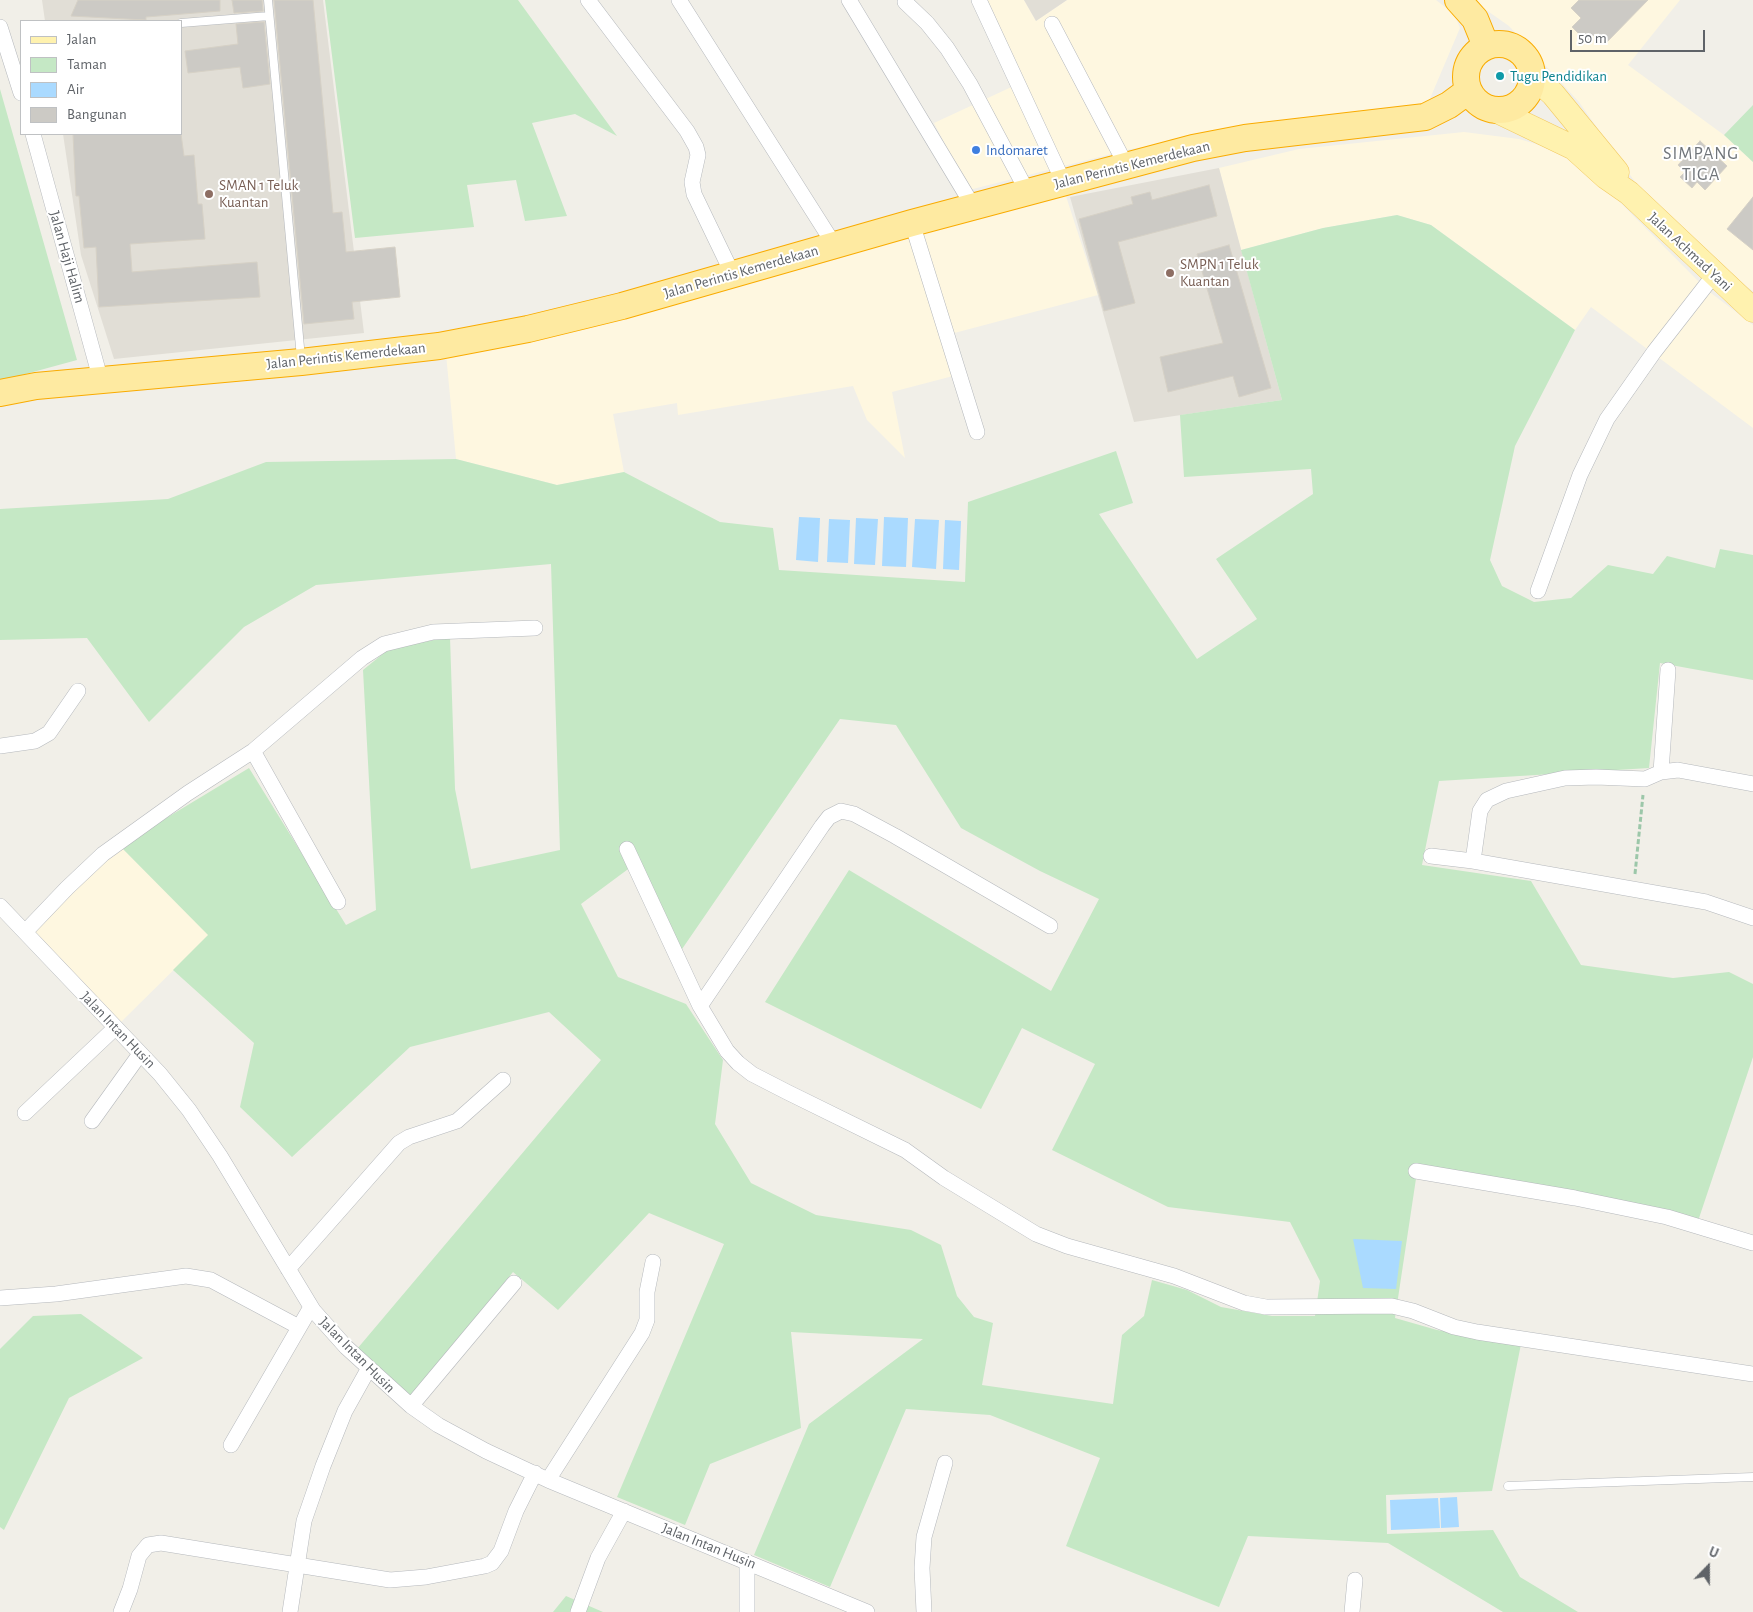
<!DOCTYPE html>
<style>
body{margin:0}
#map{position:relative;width:1753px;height:1612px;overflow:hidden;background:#f1efe8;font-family:"Alegreya Sans",sans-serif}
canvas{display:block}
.legend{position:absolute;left:20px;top:20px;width:162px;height:115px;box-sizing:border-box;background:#fff;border:1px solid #bfc1c3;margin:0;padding:6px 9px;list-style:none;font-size:15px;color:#5f6368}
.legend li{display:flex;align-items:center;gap:10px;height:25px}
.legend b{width:25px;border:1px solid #bfc1c3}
.north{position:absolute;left:1683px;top:1542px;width:50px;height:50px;-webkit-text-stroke:4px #fff;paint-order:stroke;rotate:22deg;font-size:14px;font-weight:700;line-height:20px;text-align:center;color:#5f6368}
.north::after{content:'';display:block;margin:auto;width:18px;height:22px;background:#5f6368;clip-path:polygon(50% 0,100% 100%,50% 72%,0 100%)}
.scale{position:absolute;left:1570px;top:30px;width:135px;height:22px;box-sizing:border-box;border:2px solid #5f6368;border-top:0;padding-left:6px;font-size:15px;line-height:18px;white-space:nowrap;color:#5f6368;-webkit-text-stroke:4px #fff;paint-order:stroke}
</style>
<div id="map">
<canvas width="1753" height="1612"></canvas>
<ul class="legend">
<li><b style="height:6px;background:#fff2af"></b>Jalan</li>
<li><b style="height:14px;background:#c5e8c5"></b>Taman</li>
<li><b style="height:14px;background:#aadaff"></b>Air</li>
<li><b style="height:14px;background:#cccac5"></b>Bangunan</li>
</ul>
<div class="north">U</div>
<div class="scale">50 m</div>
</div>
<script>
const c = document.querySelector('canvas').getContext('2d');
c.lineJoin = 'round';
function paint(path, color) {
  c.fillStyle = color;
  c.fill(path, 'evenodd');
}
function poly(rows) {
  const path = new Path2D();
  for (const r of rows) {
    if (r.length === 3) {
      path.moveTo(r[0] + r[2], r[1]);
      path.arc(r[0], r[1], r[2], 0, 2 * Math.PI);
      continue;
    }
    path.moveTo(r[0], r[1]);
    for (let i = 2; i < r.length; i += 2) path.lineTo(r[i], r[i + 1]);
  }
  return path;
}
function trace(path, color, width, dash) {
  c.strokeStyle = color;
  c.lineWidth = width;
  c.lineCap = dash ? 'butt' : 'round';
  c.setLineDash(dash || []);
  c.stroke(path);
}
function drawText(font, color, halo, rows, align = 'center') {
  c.font = font + ' "Alegreya Sans",sans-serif';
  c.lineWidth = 4;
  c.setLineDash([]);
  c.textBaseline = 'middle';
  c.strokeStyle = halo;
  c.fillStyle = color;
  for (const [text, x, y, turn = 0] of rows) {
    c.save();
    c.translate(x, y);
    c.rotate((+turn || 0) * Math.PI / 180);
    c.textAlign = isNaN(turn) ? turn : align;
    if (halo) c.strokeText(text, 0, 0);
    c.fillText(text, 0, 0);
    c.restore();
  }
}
paint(poly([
 [981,0,1024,0,1036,21,1067,0,1436,0,1454,14,1460,28,1429,101,1421,109,1266,127,1131,149,969,190,934,123,1020,83],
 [1472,0,1680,0,1628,65,1724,135,1753,162,1753,291,1736,279,1640,189,1579,102,1509,26],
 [1464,132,1519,139,1566,153,1579,161,1707,290,1753,325,1753,428,1591,307,1575,330,1431,225,1397,215,1323,228,1241,250,1219,168,1299,149],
 [1064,190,1098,295,943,336,953,376,892,392,905,458,867,420,853,386,678,415,677,403,613,414,624,472,557,485,456,459,446,354,571,330,841,258,943,222],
 [120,846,209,935,121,1022,32,933]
]), '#fef7e0');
paint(poly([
 [42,0,323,0,364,333,114,359,81,255,63,134,181,134,181,21,45,21],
 [1024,0,1067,0,1036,21],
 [1219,168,1282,400,1134,422,1070,197]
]), '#e1ded6');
paint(poly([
 [325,0,518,0,617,136,575,114,532,123,567,216,525,221,516,180,467,185,474,227,355,238],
 [0,89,77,360,0,381],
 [1753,105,1753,162,1724,135],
 [1397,215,1431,225,1575,330,1515,446,1490,560,1502,586,1534,602,1571,598,1608,565,1653,574,1667,556,1715,568,1720,549,1753,555,1753,680,1660,663,1649,768,1439,781,1422,865,1531,881,1581,965,1673,978,1729,972,1753,984,1753,1057,1695,1230,1417,1172,1395,1318,1437,1330,1521,1344,1492,1491,1386,1495,1387,1534,1493,1530,1520,1577,1578,1612,1503,1612,1388,1543,1248,1536,1219,1607,1066,1546,1100,1458,990,1415,906,1409,830,1587,754,1555,809,1424,923,1339,791,1332,801,1428,710,1464,685,1525,617,1497,724,1244,649,1213,558,1310,513,1272,410,1397,357,1349,601,1060,549,1012,410,1047,292,1157,240,1107,254,1043,173,970,208,935,120,846,249,768,346,925,376,910,363,670,390,648,450,637,455,789,471,869,560,850,551,564,316,585,244,627,149,722,87,638,0,640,0,509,168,499,266,462,456,459,557,485,624,472,720,522,773,528,779,570,965,582,968,502,1116,451,1133,503,1099,514,1197,659,1257,619,1216,559,1313,494,1311,469,1184,477,1180,415,1282,400,1241,250,1323,228],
 [840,719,896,725,961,828,1040,871,1099,899,1051,991,849,870,765,1002,981,1109,1022,1028,1095,1064,1052,1150,1168,1207,1290,1222,1320,1281,1315,1316,1272,1316,1221,1307,1187,1290,1152,1280,1144,1316,1122,1335,1113,1404,982,1385,993,1323,974,1317,957,1296,941,1245,911,1230,816,1215,751,1183,715,1124,723,1060,686,1004,618,977,581,904,639,861,680,952],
 [81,1314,143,1358,69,1398,4,1530,0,1527,0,1349,33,1316],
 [566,1596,603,1612,553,1612]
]), '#c5e8c5');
paint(poly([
 [799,517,820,518,818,562,796,560],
 [884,517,908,518,906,567,882,566],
 [856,518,878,519,875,565,854,564],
 [829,519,850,520,848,563,827,562],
 [915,519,939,520,936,569,912,567],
 [945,520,961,521,959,570,943,569],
 [1353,1239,1402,1241,1396,1289,1363,1288],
 [1457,1497,1459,1527,1441,1528,1440,1498],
 [1438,1498,1440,1528,1391,1530,1390,1500]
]), '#aadaff');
const building = poly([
 [78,0,220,0,220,11,146,17,146,20,71,16,78,0],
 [232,0,262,0,263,11,234,13,232,0],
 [274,0,313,0,333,213,342,212,346,252,395,247,400,297,352,302,354,319,304,324,274,0],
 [1579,0,1648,0,1606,43,1596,33,1587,42,1572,27,1581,18,1571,8,1579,0],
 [264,22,270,84,243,88,240,67,188,73,185,51,238,44,236,24,264,22],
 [73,134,181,134,184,156,194,155,198,204,202,204,205,239,130,244,132,272,257,262,260,297,99,307,96,247,84,248,79,196,76,196,73,134],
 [1700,141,1727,166,1705,190,1697,182,1692,188,1680,177,1685,172,1678,165,1700,141],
 [1209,185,1217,216,1118,242,1135,303,1104,311,1079,219,1133,204,1131,197,1150,192,1152,200,1209,185],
 [1753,197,1753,250,1727,229,1753,197],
 [1229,245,1271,388,1239,397,1233,376,1168,392,1160,357,1223,343,1197,254,1229,245]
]);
paint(building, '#cccac5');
trace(building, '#d6d1c6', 1);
const service = poly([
 [268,0,301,358],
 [181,23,269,16],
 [1508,1486,1753,1477]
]);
const minor = poly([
 [588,0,687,131,696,147,698,155,692,182,694,194,733,275],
 [679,0,835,246],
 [849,0,973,206],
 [979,0,1063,181],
 [905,2,927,23,947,48,970,84,1027,191],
 [1052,24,1126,165],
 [0,27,21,93],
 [33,134,101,381],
 [912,223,977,432],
 [1538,591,1580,475,1607,419,1654,352,1714,275],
 [0,746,35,741,49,733,78,691],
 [253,751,338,902],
 [1661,772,1668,670],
 [627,849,700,1006,727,1051,738,1063,752,1074,787,1092,905,1150,944,1178,1036,1234,1067,1246,1174,1276,1244,1303,1266,1307,1392,1306,1413,1311,1454,1327,1477,1332,1753,1374],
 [1431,856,1473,861,1706,902,1753,918],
 [1473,861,1480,811,1487,800,1506,791,1565,778,1596,777,1645,779,1661,772,1678,770,1753,784],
 [0,906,160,1074,189,1110,220,1156,313,1310,346,1347,411,1406,438,1425,486,1451,548,1480,867,1612],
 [25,932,67,888,103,854,188,793,253,751,362,658,384,644,433,632,535,628],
 [700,1006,822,826,829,817,841,811,854,814,895,836,1050,926],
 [25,1113,115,1028],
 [92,1121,140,1054],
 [1416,1171,1575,1198,1667,1217,1753,1243],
 [288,1269,399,1143,409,1137,457,1121,503,1080],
 [0,1298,56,1294,186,1276,211,1280,299,1327],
 [411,1406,514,1283],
 [231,1445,311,1307],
 [548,1480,642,1333,647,1320,647,1292,653,1262],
 [747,1562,747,1612],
 [121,1612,130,1589,139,1556,148,1545,161,1543,390,1580,426,1577,485,1566,492,1563,501,1551,516,1511,535,1473],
 [290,1612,304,1521,323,1466,345,1411,369,1368],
 [578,1612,598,1558,624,1511],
 [924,1612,922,1568,924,1537,945,1463],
 [1352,1612,1355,1580]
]);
const primary = poly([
 [1533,76,1553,94,1617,172],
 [1497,111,1574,148,1606,177,1629,193,1753,310]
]);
const trunk = poly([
 [1458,0,1475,19,1486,46],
 [1499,77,33],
 [0,393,36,386,301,362,439,346,528,329,622,306,912,223,1193,148,1245,138,1425,117,1449,105,1468,91]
]);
trace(service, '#b5b8bc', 9);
trace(minor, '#b5b8bc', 16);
trace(primary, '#f2c960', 25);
trace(trunk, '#f9ab00', 28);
trace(poly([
 [1635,874,1643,795]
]), '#9cc7a9', 3, [5, 2.5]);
trace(service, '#fff', 8);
trace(minor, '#fff', 15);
trace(primary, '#fff2af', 24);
trace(trunk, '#feeaa1', 26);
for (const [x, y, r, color] of [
 [1500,76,5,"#0f9aa8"],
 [976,150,5,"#3f7fe0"],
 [209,194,5,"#8d6e63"],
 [1170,273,5,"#8d6e63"]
]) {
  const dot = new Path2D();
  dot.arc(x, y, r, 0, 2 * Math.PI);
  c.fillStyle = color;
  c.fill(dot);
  trace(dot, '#fff', 2);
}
drawText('15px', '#0d838f', '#fff', [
 ["Tugu Pendidikan",1510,76]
], 'left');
drawText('15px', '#366cbe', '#fff', [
 ["Indomaret",986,150]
], 'left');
drawText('15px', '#5f6368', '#fff', [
 ["Jalan Perintis Kemerdekaan",1132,165,-14],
 ["Jalan Achmad Yani",1690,252,43],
 ["Jalan Haji Halim",67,257,74],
 ["Jalan Perintis Kemerdekaan",741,272,-16],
 ["Jalan Perintis Kemerdekaan",346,356,-6],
 ["Jalan Intan Husin",118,1030,46],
 ["Jalan Intan Husin",357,1355,45],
 ["Jalan Intan Husin",709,1546,22]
]);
drawText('15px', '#785e54', '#fff', [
 ["SMAN 1 Teluk",219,185],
 ["Kuantan",219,202],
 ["SMPN 1 Teluk",1180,264],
 ["Kuantan",1180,281]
], 'left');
c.letterSpacing = '1px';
drawText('18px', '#70757a', '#fff', [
 ["SIMPANG",1701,154],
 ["TIGA",1701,175]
]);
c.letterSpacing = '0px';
</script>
